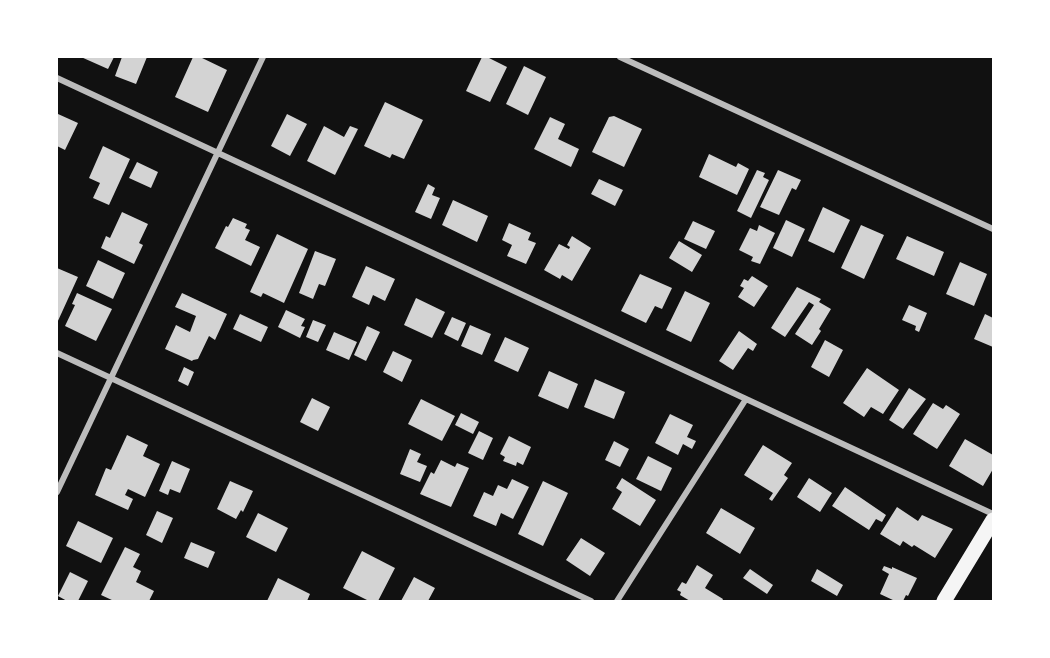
<!DOCTYPE html>
<style>
body{margin:0}
#map{position:relative;width:1050px;height:658px;overflow:hidden;background:#111;font-family:"Space Grotesk",sans-serif}
canvas{display:block}
.frame{position:absolute;inset:0;border:58px solid #fff;pointer-events:none}
</style>
<div id="map">
<canvas width="1050" height="658"></canvas>
<div class="frame"></div>
</div>
<script>
const c = document.querySelector('canvas').getContext('2d');
c.lineJoin = 'round';
function paint(path, color) {
  c.fillStyle = color;
  c.fill(path, 'evenodd');
}
function poly(rows) {
  const path = new Path2D();
  for (const r of rows) {
    path.moveTo(r[0], r[1]);
    for (let i = 2; i < r.length; i += 2) path.lineTo(r[i], r[i + 1]);
  }
  return path;
}
function trace(path, color, width, dash) {
  c.strokeStyle = color;
  c.lineWidth = width;
  c.lineCap = dash ? 'butt' : 'round';
  c.setLineDash(dash || []);
  c.stroke(path);
}
paint(poly([
 [81,57,114,57,108,69],
 [122,57,147,57,136,84,115,76],
 [193,57,200,57,227,70,208,112,175,97],
 [482,57,487,57,507,67,490,102,466,91],
 [524,66,546,77,528,115,506,104],
 [385,102,423,120,404,159,392,154,390,158,364,146],
 [58,114,78,123,65,150,57,146],
 [287,114,307,124,290,156,271,146],
 [614,116,642,129,624,167,592,152,609,117],
 [550,117,565,124,558,139,579,149,571,167,534,149],
 [324,126,344,137,350,126,358,129,335,175,307,161],
 [103,146,130,159,109,205,93,198,100,183,89,178],
 [709,154,736,167,738,163,749,169,737,195,699,177],
 [137,162,158,172,151,188,129,178],
 [757,170,765,173,763,177,769,180,751,218,737,211],
 [778,170,801,180,796,190,792,188,779,215,760,207],
 [599,179,623,190,615,206,591,194],
 [428,184,435,188,432,195,440,198,431,219,415,212],
 [453,200,488,216,477,242,442,225],
 [823,207,850,220,834,253,808,241],
 [122,212,148,224,139,243,143,245,134,264,101,248,106,236,110,238],
 [233,218,247,224,245,228,250,230,245,240,260,247,251,266,215,248,226,226,228,227],
 [786,220,805,229,792,257,773,248],
 [693,221,715,231,706,249,684,239],
 [509,223,531,233,528,240,536,243,526,264,507,256,512,245,502,240],
 [759,225,775,233,760,264,751,261,753,257,739,250,750,228,757,231],
 [861,225,884,235,864,279,841,268],
 [277,234,308,249,284,303,263,293,261,297,250,292],
 [572,236,591,248,572,281,562,275,560,279,544,270,559,244,569,249,570,247,567,245],
 [907,236,944,252,934,276,896,259],
 [679,241,702,255,692,272,669,258],
 [315,251,336,259,325,286,319,284,313,299,299,293],
 [98,260,125,273,113,299,86,286],
 [960,262,987,274,974,306,946,294],
 [366,266,395,279,385,301,373,295,369,305,352,297],
 [57,268,78,277,57,323],
 [640,274,672,288,662,309,655,306,646,323,621,311],
 [752,276,768,286,754,307,738,297,744,288,740,286,744,279,748,281],
 [797,287,821,299,819,302,831,309,819,329,821,331,812,345,795,334,814,305,809,302,785,337,771,328],
 [685,291,710,303,691,342,666,330],
 [77,293,112,309,96,341,65,326,75,305,72,304],
 [182,293,227,314,215,340,209,336,198,359,193,360,192,361,165,349,176,325,190,332,196,316,175,307],
 [416,298,445,312,432,338,404,325],
 [909,305,927,313,919,332,915,330,916,326,902,320],
 [286,310,305,319,301,326,305,327,300,338,278,327],
 [240,314,268,327,261,342,233,329],
 [985,314,993,318,993,347,974,339],
 [452,317,466,323,458,341,444,334],
 [313,320,326,325,318,342,306,337],
 [470,325,491,334,482,355,461,346],
 [367,326,380,332,366,361,354,355],
 [739,331,757,344,753,351,748,348,733,370,719,361],
 [334,332,357,342,349,360,326,350],
 [505,337,529,348,518,372,494,361],
 [825,340,843,350,829,377,811,367],
 [393,351,412,360,402,382,383,372],
 [184,367,194,372,188,386,178,381],
 [867,368,899,390,883,414,871,407,864,417,843,403],
 [549,371,578,384,568,409,538,396],
 [595,379,625,392,614,419,584,407],
 [909,388,926,399,903,429,889,420],
 [312,398,330,407,318,431,300,422],
 [421,399,455,416,442,441,408,424],
 [933,403,943,409,946,405,960,414,937,449,913,434],
 [461,413,479,422,473,434,455,425],
 [670,414,693,425,687,437,696,441,692,449,683,444,678,455,655,443],
 [479,431,493,438,483,460,468,453],
 [127,435,148,445,143,456,160,464,145,497,128,489,125,495,133,499,128,510,95,495,106,468,111,470],
 [509,436,531,447,523,465,517,462,516,466,503,461,505,457,500,454],
 [965,439,993,455,993,469,983,486,949,466],
 [614,441,629,449,620,467,605,460],
 [763,445,792,463,784,475,788,478,772,501,769,499,773,493,744,475],
 [410,449,421,454,417,462,427,466,420,482,400,474],
 [648,456,672,468,661,491,636,479],
 [441,460,455,467,457,463,469,468,451,507,420,494,431,472,434,474],
 [172,461,190,469,180,493,170,489,168,495,159,491],
 [622,478,656,500,640,526,612,509,622,492,616,488],
 [809,478,832,493,820,512,797,497],
 [512,479,529,487,513,519,501,513,496,526,473,516,484,492,493,496,498,485,507,489],
 [230,481,253,491,243,512,241,510,236,519,217,509],
 [543,481,568,493,543,546,518,534],
 [845,487,886,515,882,522,876,519,869,530,832,506],
 [897,507,918,521,922,515,953,529,935,558,914,545,912,547,903,541,900,546,880,534],
 [721,508,755,528,740,554,706,533],
 [157,511,173,518,162,543,146,535],
 [258,513,288,528,276,552,246,537],
 [78,521,113,538,101,563,66,546],
 [581,538,605,553,590,576,566,560],
 [191,542,215,552,208,568,184,558],
 [125,547,140,554,133,567,141,571,136,582,154,591,149,601,114,601,101,595],
 [362,551,395,568,378,601,369,601,343,588],
 [697,565,713,575,705,588,723,599,722,601,690,601,680,595,681,592,677,590,682,582,686,584],
 [884,566,892,569,892,567,917,578,908,596,906,595,903,601,895,601,880,594,889,574,882,570],
 [750,569,773,585,767,594,743,578],
 [817,569,843,585,837,596,811,581],
 [70,572,88,581,78,601,67,601,58,596],
 [414,577,435,588,428,601,401,601],
 [278,578,310,594,307,601,267,601]
]), '#d3d3d3');
trace(poly([
 [620,57,993,229],
 [57,78,993,514],
 [57,353,591,601],
 [57,492,263,57],
 [617,601,746,399]
]), '#bcbcbc', 6);
trace(poly([
 [944,601,993,520]
]), '#f5f5f5', 15);
</script>
